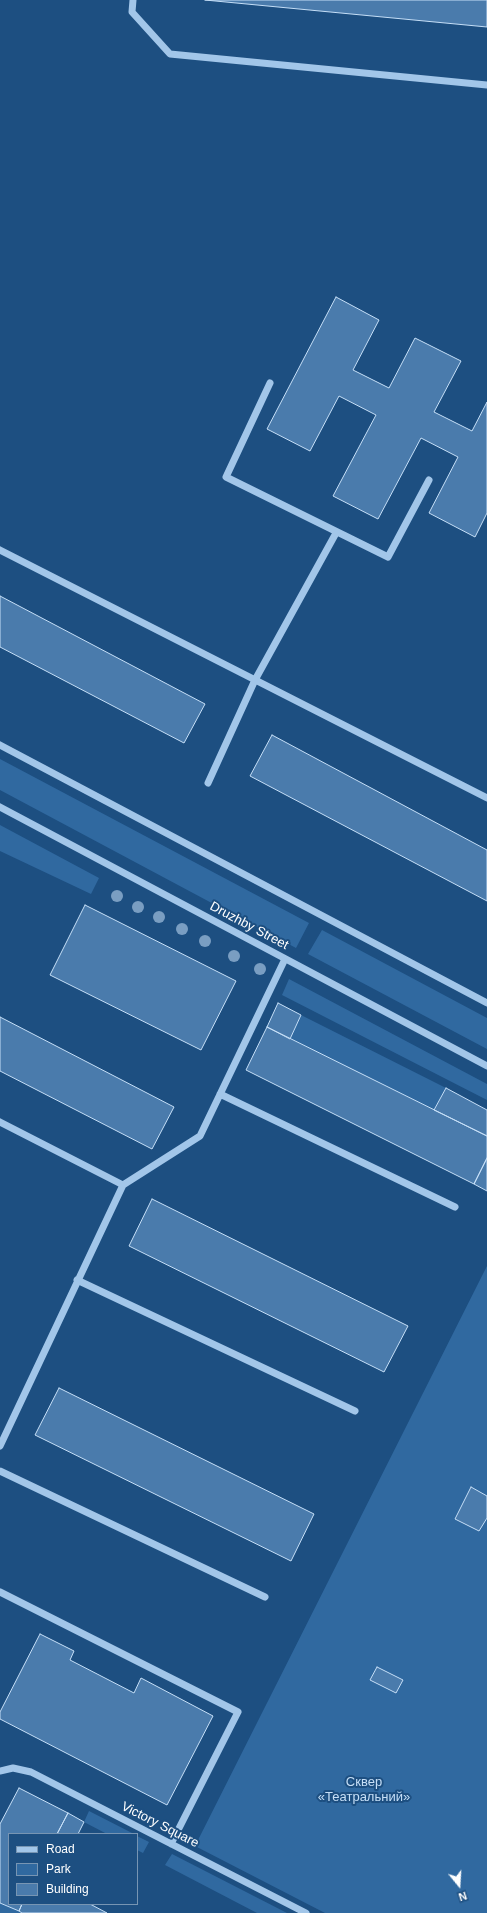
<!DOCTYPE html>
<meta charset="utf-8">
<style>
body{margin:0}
#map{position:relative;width:487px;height:1913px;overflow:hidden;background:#1d4f81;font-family:Arial,sans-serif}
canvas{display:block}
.legend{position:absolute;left:8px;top:1833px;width:130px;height:72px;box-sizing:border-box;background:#1d4f81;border:1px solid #7795b3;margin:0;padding:5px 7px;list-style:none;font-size:12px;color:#fff}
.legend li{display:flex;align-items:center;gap:8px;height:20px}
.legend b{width:20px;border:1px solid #7795b3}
.north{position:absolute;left:439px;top:1865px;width:40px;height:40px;-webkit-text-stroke:3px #1d4f81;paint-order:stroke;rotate:162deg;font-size:11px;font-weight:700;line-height:16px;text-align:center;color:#fff}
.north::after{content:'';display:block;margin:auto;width:14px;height:18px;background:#fff;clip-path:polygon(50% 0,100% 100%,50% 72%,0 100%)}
</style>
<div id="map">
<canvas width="487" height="1913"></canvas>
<ul class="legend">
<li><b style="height:5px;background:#a2c6e9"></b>Road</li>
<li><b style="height:11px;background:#3069a0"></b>Park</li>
<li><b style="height:11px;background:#4a7bac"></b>Building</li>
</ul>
<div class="north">N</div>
</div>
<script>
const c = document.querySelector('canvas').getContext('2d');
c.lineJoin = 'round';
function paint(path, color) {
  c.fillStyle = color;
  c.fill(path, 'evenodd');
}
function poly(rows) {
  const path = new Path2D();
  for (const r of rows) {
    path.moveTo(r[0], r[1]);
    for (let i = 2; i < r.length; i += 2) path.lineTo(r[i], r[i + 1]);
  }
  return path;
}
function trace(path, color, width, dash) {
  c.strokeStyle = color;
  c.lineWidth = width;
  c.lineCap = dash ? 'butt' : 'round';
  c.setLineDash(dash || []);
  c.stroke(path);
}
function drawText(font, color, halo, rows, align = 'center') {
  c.font = font + ' Arial,sans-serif';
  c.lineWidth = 4;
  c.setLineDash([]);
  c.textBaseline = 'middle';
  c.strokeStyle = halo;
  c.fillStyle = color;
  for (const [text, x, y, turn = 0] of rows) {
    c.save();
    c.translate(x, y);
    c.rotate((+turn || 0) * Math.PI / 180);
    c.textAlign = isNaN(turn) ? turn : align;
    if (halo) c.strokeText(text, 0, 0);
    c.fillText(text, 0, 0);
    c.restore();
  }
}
paint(poly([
 [0,759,309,923,296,948,0,790],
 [0,825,99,878,91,894,0,851],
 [322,930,487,1018,487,1049,308,954],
 [289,979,487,1084,487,1100,282,995],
 [301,1015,446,1088,434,1110,290,1039],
 [487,1266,487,1913,325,1913,195,1846],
 [89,1811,134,1834,107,1834,84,1822],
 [137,1836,149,1842,143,1853,137,1850],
 [172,1854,287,1913,257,1913,165,1865],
 [0,1903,19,1911,22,1913,0,1913]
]), '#3069a0');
const building = poly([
 [205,0,487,0,487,27,205,0],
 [336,297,379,320,353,370,389,388,415,338,461,361,434,412,472,431,487,402,487,513,475,537,429,513,458,457,421,438,378,519,333,496,376,415,339,396,310,451,267,429,336,297],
 [0,596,205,704,184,743,0,647,0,596],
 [272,735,487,850,487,901,250,776,272,735],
 [85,905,236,981,201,1050,50,975,85,905],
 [278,1003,301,1015,290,1039,267,1027,278,1003],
 [0,1017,174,1107,152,1149,0,1071,0,1017],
 [267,1027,487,1136,487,1158,474,1184,246,1070,267,1027],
 [446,1088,487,1110,487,1136,434,1110,446,1088],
 [487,1158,487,1191,474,1184,487,1158],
 [152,1199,408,1326,384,1372,129,1246,152,1199],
 [59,1388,314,1514,291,1561,35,1435,59,1388],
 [471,1487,487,1496,487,1518,479,1531,455,1519,471,1487],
 [40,1634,74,1651,70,1660,134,1693,141,1678,213,1716,167,1805,0,1719,0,1712,40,1634],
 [377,1667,403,1680,396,1693,370,1680,377,1667],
 [19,1788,68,1813,57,1834,9,1834,9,1904,22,1904,19,1911,0,1903,0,1824,19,1788],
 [68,1813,84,1822,78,1834,57,1834,68,1813],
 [22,1904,90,1904,107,1913,22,1913,19,1911,22,1904]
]);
paint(building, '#4a7bac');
trace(building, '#c6dff7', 1);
trace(poly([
 [133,0,132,12,170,54,487,85],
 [270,383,226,477,388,557,429,480],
 [0,550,487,798],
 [0,745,487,1003],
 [208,783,255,680,336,533],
 [0,807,487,1066],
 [220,1094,455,1207],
 [0,1122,123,1185],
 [77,1280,355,1411],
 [0,1446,123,1185,200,1136,285,959],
 [0,1471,265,1597],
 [0,1592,238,1712,171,1844],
 [0,1771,13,1768,31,1772,306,1913]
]), '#a2c6e9', 7);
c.fillStyle = '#7a9ec2';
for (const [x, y] of [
 [117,896],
 [138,907],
 [159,917],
 [182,929],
 [205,941],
 [234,956],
 [260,969]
]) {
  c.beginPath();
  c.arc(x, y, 6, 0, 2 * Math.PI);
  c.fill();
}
drawText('13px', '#fff', '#1d4f81', [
 ["Druzhby Street",249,926,28],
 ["Victory Square",160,1825,27]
]);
drawText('13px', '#c6dff7', '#1d4f81', [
 ["Сквер",364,1782],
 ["«Театральний»",364,1797]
]);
</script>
